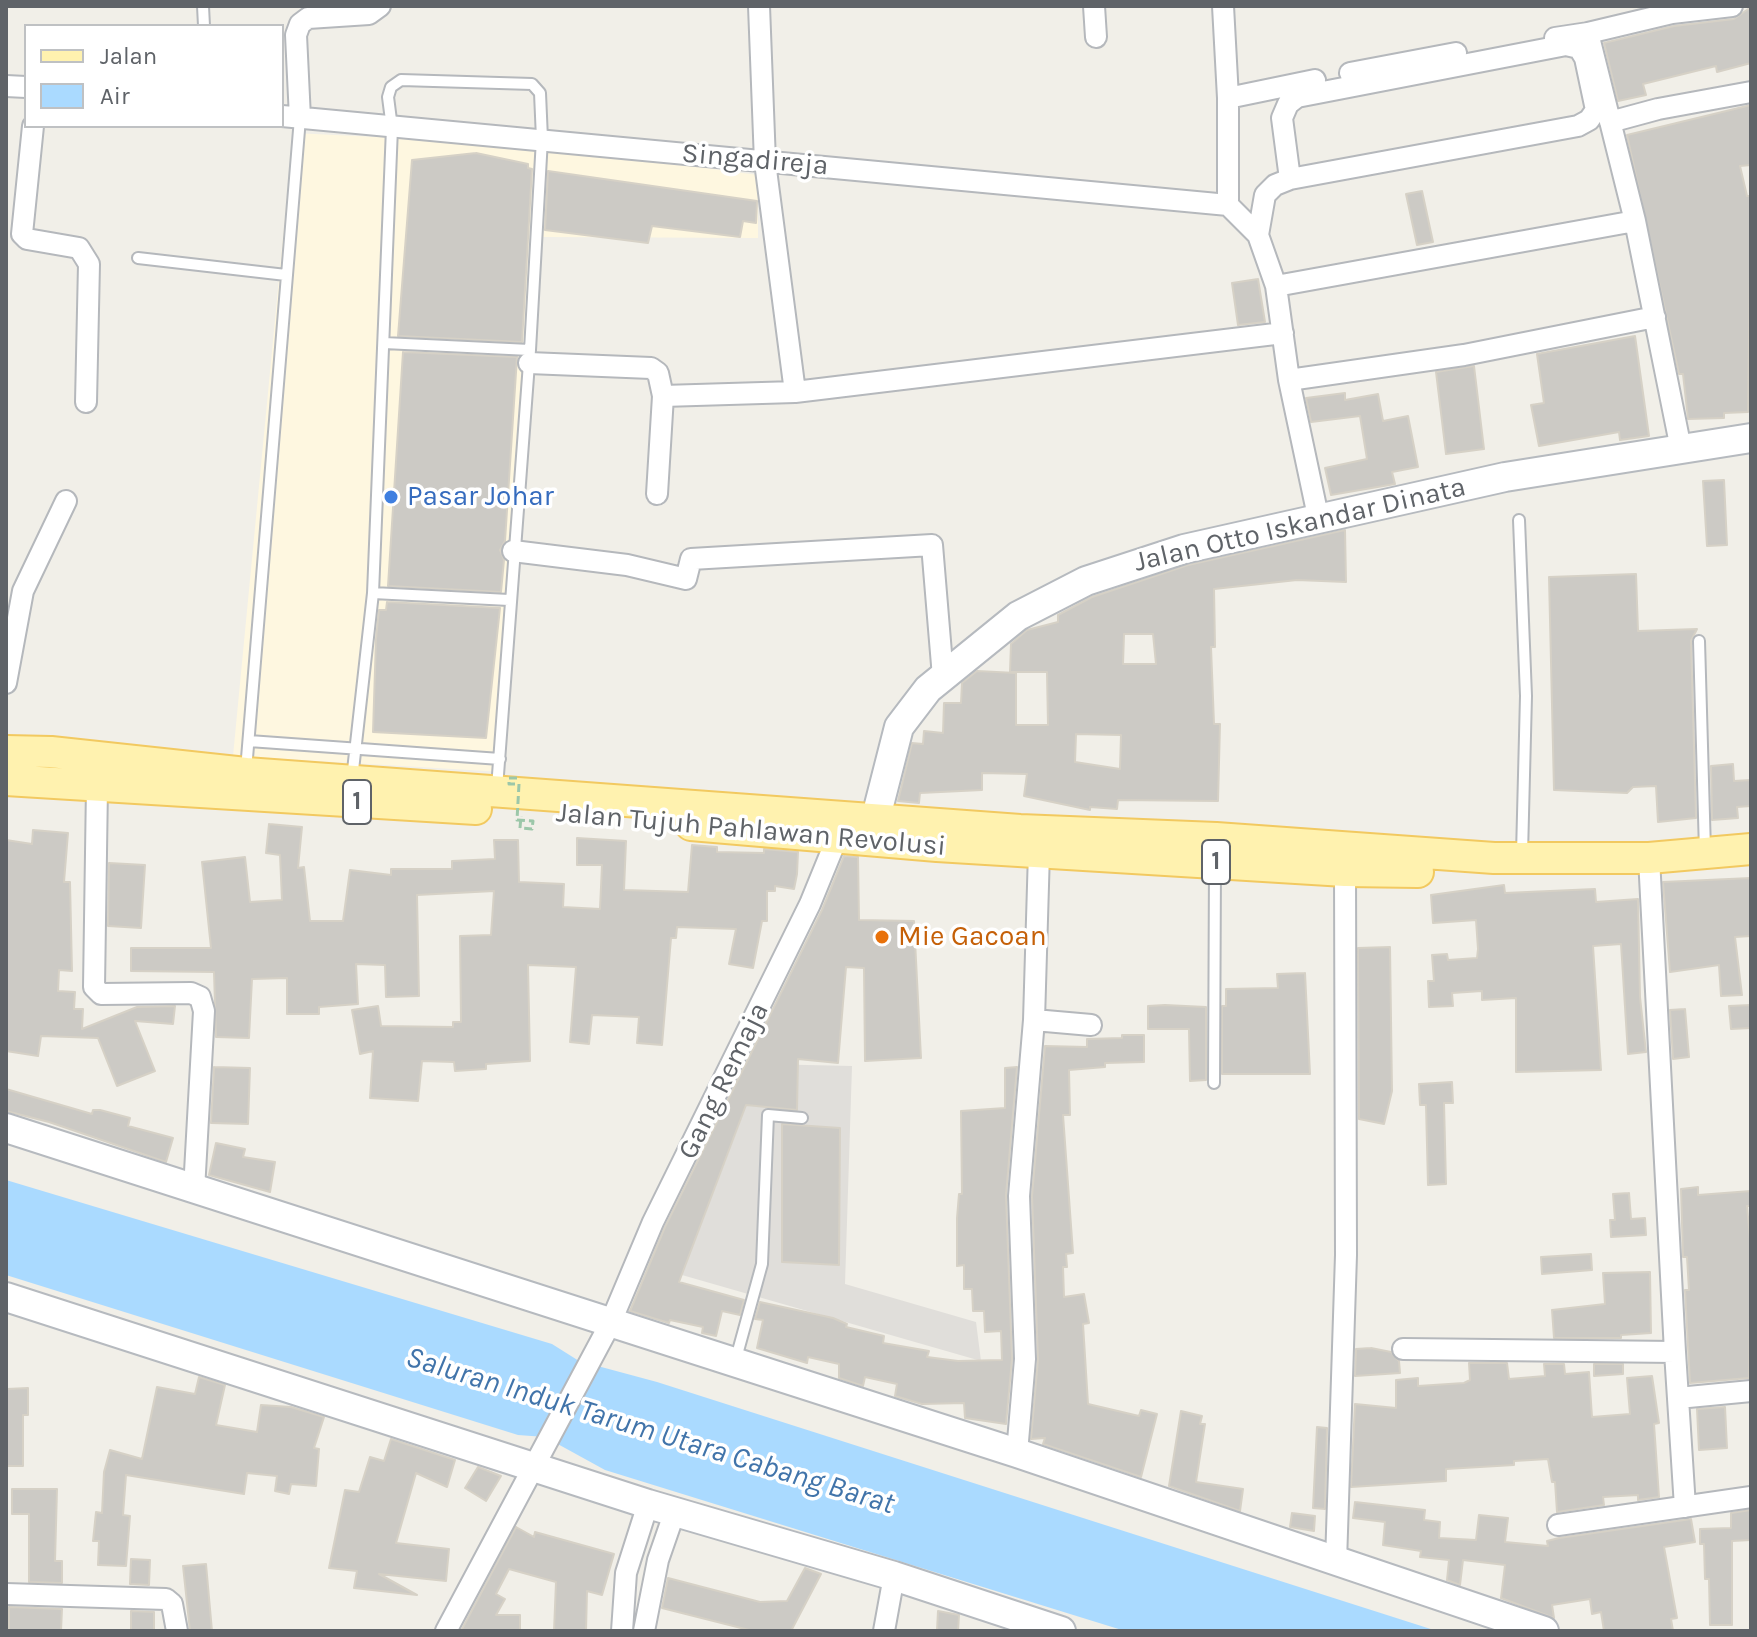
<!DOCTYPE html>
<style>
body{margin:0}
#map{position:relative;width:1757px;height:1637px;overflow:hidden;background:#f1efe8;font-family:Karla,sans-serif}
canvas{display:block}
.frame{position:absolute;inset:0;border:8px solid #5f6368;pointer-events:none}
.legend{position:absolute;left:24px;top:24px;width:260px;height:104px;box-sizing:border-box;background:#fff;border:2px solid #bfc1c3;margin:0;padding:10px 14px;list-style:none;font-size:24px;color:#5f6368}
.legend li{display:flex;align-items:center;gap:16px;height:40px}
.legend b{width:40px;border:2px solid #bfc1c3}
</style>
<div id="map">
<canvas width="1757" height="1637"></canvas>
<div class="frame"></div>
<ul class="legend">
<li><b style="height:10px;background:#fff2af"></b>Jalan</li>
<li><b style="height:22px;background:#aadaff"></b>Air</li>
</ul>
</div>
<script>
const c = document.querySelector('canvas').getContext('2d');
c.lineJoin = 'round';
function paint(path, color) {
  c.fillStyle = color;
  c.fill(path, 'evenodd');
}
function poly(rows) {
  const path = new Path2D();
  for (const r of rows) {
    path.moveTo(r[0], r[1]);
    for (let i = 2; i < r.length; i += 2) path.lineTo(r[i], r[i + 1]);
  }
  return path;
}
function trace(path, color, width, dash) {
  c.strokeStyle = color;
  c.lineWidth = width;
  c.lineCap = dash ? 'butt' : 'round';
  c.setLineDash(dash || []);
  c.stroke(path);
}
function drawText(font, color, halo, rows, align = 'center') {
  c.font = font + ' Karla,sans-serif';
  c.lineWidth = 7;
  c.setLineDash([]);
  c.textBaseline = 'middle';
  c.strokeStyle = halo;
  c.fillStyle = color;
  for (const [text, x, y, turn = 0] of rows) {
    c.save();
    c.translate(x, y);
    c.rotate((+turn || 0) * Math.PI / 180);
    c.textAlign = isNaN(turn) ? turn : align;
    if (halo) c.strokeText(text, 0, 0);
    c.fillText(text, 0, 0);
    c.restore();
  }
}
paint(poly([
 [293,133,524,144,758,175,758,238,542,237,503,772,233,756]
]), '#fef7e0');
paint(poly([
 [762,1064,852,1066,845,1284,976,1322,981,1361,682,1275]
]), '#e0deda');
paint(poly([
 [6,1180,552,1344,579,1361,657,1382,1437,1631,1125,1631,605,1470,545,1437,518,1435,6,1275]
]), '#aadaff');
const building = poly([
 [1751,7,1751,63,1717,72,1716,66,1643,84,1646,95,1618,101,1604,43,1674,26,1734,19,1751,7],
 [1751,105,1751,165,1740,166,1747,196,1751,196,1748,412,1724,413,1724,418,1688,419,1683,374,1679,374,1627,135,1751,105],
 [476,153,528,164,528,168,532,169,522,342,398,336,412,160,476,153],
 [548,171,757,201,756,223,743,221,740,237,652,226,648,243,545,230,548,171],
 [1422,191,1433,242,1417,245,1406,194,1422,191],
 [1258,279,1265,322,1238,325,1232,283,1258,279],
 [1635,336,1649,436,1620,440,1619,432,1539,446,1531,405,1544,403,1537,354,1635,336],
 [403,352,517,357,505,541,500,550,504,560,501,592,388,586,403,352],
 [1474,366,1484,449,1446,454,1436,372,1474,366],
 [1345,393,1345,400,1378,394,1383,421,1408,416,1418,467,1392,472,1395,484,1331,495,1325,468,1367,459,1360,416,1311,422,1306,398,1345,393],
 [1724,480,1727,545,1707,546,1703,481,1724,480],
 [1345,530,1346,582,1297,580,1214,589,1215,647,1211,647,1214,724,1220,724,1218,801,1118,800,1117,809,1090,807,1090,810,1024,796,1027,774,982,773,982,790,920,793,919,803,898,801,912,743,923,744,924,731,943,733,944,703,961,703,962,683,977,671,1016,673,1016,725,1048,725,1047,672,1010,672,1011,644,1027,630,1058,622,1058,615,1092,597,1188,565,1345,530],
 [1124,634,1153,634,1156,664,1123,664,1124,634],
 [1076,734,1121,735,1120,769,1075,762,1076,734],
 [1636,574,1638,631,1697,629,1691,641,1696,818,1658,822,1656,786,1633,787,1627,793,1554,790,1549,577,1636,574],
 [387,602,500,608,486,738,373,732,376,639,379,610,386,610,387,602],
 [1733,764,1734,781,1751,780,1751,806,1737,807,1738,818,1712,820,1711,766,1733,764],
 [269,824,302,827,298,868,304,867,310,921,343,921,350,870,391,875,391,869,452,869,452,861,495,859,494,840,518,840,519,882,564,884,563,907,600,909,602,865,577,865,577,838,626,841,624,890,688,892,692,845,717,847,717,852,764,853,764,849,798,852,797,874,794,889,775,886,775,891,767,891,767,921,762,921,753,968,729,964,736,929,677,927,676,938,671,938,662,1045,637,1043,639,1017,592,1015,589,1044,570,1042,576,967,528,965,530,1061,486,1064,486,1069,455,1071,454,1062,422,1061,418,1101,370,1098,373,1051,360,1054,352,1010,378,1006,381,1026,453,1027,453,1022,461,1022,460,936,491,935,494,891,417,895,419,996,386,997,385,965,356,964,358,1004,319,1007,319,1014,287,1014,287,978,252,979,249,1038,216,1037,214,972,131,971,131,948,211,948,202,862,245,857,250,902,282,900,280,855,266,853,269,824],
 [33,830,68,833,64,882,70,882,72,971,59,970,58,991,75,992,74,1009,83,1009,82,1029,137,1007,175,1006,173,1024,135,1021,155,1071,117,1086,98,1038,41,1036,38,1056,6,1051,6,840,32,844,33,830],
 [844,856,858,857,859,920,914,921,921,1058,865,1061,864,968,846,967,838,1063,798,1059,797,1110,746,1105,679,1282,744,1300,740,1315,722,1311,716,1336,702,1333,703,1327,670,1320,669,1323,630,1311,665,1227,822,910,844,856],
 [109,863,145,865,141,928,108,926,109,863],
 [1751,878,1751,936,1735,937,1742,995,1721,996,1719,965,1670,972,1663,882,1751,878],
 [1504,885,1505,893,1595,889,1596,902,1638,899,1640,997,1646,1052,1628,1054,1621,944,1593,946,1601,1070,1516,1072,1516,998,1482,1000,1482,991,1452,993,1453,1006,1429,1007,1428,981,1434,981,1432,955,1447,954,1448,960,1477,958,1478,949,1476,920,1433,923,1431,895,1504,885],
 [1390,947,1392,1091,1384,1124,1359,1119,1358,948,1390,947],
 [1305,973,1310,1074,1222,1074,1222,1006,1226,1006,1226,989,1278,988,1277,974,1305,973],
 [1165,1005,1206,1007,1206,1080,1190,1081,1189,1029,1148,1029,1148,1006,1165,1005],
 [1751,1005,1751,1028,1731,1029,1729,1006,1751,1005],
 [1685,1009,1689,1057,1673,1059,1670,1010,1685,1009],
 [1122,1035,1144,1035,1144,1062,1105,1063,1105,1067,1069,1070,1070,1115,1063,1115,1073,1253,1066,1254,1067,1267,1063,1267,1064,1297,1084,1294,1089,1323,1083,1324,1088,1404,1139,1416,1141,1410,1157,1414,1141,1477,1043,1444,1045,1438,1031,1439,1038,1359,1032,1196,1045,1046,1087,1047,1087,1039,1122,1038,1122,1035],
 [214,1067,250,1068,248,1124,211,1123,214,1067],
 [1017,1067,1006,1195,1012,1359,1006,1424,965,1418,964,1403,922,1404,895,1396,897,1384,865,1377,863,1386,839,1378,839,1364,808,1357,807,1363,757,1348,763,1320,755,1319,760,1302,833,1318,847,1324,846,1327,884,1336,883,1343,929,1351,927,1357,958,1361,1002,1360,1001,1331,985,1332,984,1311,973,1311,972,1289,964,1289,964,1265,957,1266,957,1218,959,1194,962,1194,961,1111,1005,1108,1005,1068,1017,1067],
 [1452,1082,1453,1103,1444,1103,1446,1184,1428,1185,1426,1105,1420,1105,1419,1084,1452,1082],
 [6,1089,92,1114,93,1110,100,1110,130,1118,128,1126,173,1138,166,1162,49,1122,6,1111,6,1089],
 [782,1124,840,1128,839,1265,782,1262,782,1124],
 [216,1143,245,1149,243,1157,275,1162,270,1192,209,1175,216,1143],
 [1698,1187,1698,1195,1751,1191,1751,1206,1747,1206,1751,1249,1749,1378,1690,1383,1685,1290,1689,1290,1687,1257,1683,1257,1681,1189,1698,1187],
 [1629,1193,1631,1219,1645,1218,1646,1235,1611,1237,1610,1220,1615,1220,1613,1194,1629,1193],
 [1591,1254,1592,1270,1542,1274,1541,1257,1591,1254],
 [1650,1272,1651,1333,1621,1335,1621,1338,1554,1338,1552,1310,1605,1304,1603,1273,1650,1272],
 [1371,1348,1391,1352,1399,1361,1400,1373,1355,1376,1356,1349,1371,1348],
 [1469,1363,1507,1363,1509,1379,1545,1376,1544,1364,1564,1364,1565,1374,1589,1372,1592,1417,1630,1414,1627,1378,1652,1376,1659,1423,1654,1424,1659,1497,1638,1500,1638,1495,1603,1497,1604,1505,1557,1512,1555,1482,1552,1482,1548,1459,1514,1461,1514,1465,1446,1469,1446,1481,1351,1487,1355,1404,1396,1408,1396,1380,1418,1378,1418,1386,1464,1383,1470,1380,1469,1363],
 [1594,1364,1623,1364,1623,1374,1594,1376,1594,1364],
 [199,1377,225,1385,216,1425,257,1432,261,1405,291,1407,324,1417,314,1448,319,1449,316,1486,291,1484,289,1494,275,1491,277,1476,247,1473,244,1494,126,1475,123,1515,130,1516,126,1566,98,1565,99,1541,93,1541,96,1512,102,1513,104,1472,110,1450,142,1459,157,1387,195,1394,199,1377],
 [28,1388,28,1415,23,1415,23,1466,6,1466,7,1389,28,1388],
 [1725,1407,1727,1448,1699,1450,1697,1409,1725,1407],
 [1181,1411,1202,1416,1200,1424,1205,1424,1196,1482,1243,1489,1240,1511,1169,1486,1181,1411],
 [1317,1427,1327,1428,1325,1509,1313,1508,1317,1427],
 [391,1439,455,1460,447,1487,416,1473,396,1543,449,1549,446,1581,379,1574,417,1595,354,1588,357,1571,329,1568,345,1490,359,1492,370,1457,384,1461,391,1439],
 [478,1467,501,1476,486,1501,465,1488,478,1467],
 [12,1489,57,1489,55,1561,62,1561,62,1583,29,1582,29,1514,12,1514,12,1489],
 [1355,1502,1425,1510,1424,1520,1440,1522,1439,1538,1476,1540,1479,1515,1508,1518,1505,1542,1548,1546,1547,1541,1559,1538,1691,1519,1695,1542,1664,1547,1677,1618,1671,1619,1673,1631,1604,1631,1601,1612,1592,1614,1590,1599,1552,1605,1554,1618,1501,1598,1505,1565,1463,1560,1460,1585,1447,1580,1449,1560,1420,1557,1421,1551,1383,1545,1385,1522,1353,1518,1355,1502],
 [1751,1510,1751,1540,1732,1541,1732,1625,1710,1625,1709,1579,1705,1579,1704,1544,1700,1544,1700,1529,1731,1528,1731,1513,1751,1510],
 [1292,1513,1315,1516,1314,1531,1290,1527,1292,1513],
 [516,1527,534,1537,535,1532,614,1554,602,1595,587,1591,586,1631,554,1631,556,1582,509,1569,496,1594,505,1599,496,1615,520,1615,520,1631,461,1631,516,1527],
 [131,1559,150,1560,149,1585,130,1584,131,1559],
 [206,1564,212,1631,190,1631,183,1566,206,1564],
 [805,1568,821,1574,791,1631,753,1631,662,1608,668,1578,760,1602,787,1601,805,1568],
 [9,1607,62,1609,61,1631,9,1631,9,1607],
 [131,1611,154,1612,154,1631,131,1631,131,1611],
 [938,1611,959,1615,958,1631,937,1631,938,1611]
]);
paint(building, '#cccac5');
trace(building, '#d6d1c6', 2);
const lane = poly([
 [203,6,204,26],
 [138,258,286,275],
 [384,343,530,350],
 [1519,520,1526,696,1522,854],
 [373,593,509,600],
 [1699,641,1705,851],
 [249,741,500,759],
 [246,770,300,118],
 [352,779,373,593,392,128,388,97,391,87,401,80,532,84,540,93,542,139,530,350,497,788],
 [1214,1083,1215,865],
 [735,1362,762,1264,768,1115,802,1118]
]);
const street = poly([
 [759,6,765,162,795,392],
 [1094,6,1096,37],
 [1223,6,1228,98,1228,205,1258,235,1276,286,1289,380,1319,521],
 [1588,33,1672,13,1732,6],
 [1555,38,1588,33,1635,221,1681,449],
 [1350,73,1456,53],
 [6,86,26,87],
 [1228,98,1315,80],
 [282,116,1228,205],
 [300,118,296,35,300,24,308,18,369,14,380,6],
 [1610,122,1658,109,1751,92],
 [33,126,22,234,27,239,79,248,89,264,86,402],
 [1258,235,1265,195,1275,185,1290,179,1578,126,1589,120,1596,110,1585,58,1579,48,1566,45,1297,97,1288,104,1282,118,1290,179],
 [1276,286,1635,221],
 [529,363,651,368,658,373,663,396,657,494],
 [1289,380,1464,355,1655,317],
 [663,396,795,392,1283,333],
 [513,551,627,565,686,579,691,559,932,545,943,677],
 [6,683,23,591,66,501],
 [97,786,94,987,101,994,191,993,200,997,204,1011,194,1190],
 [1649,858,1675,1352],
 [1034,1020,1091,1025],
 [1403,1349,1675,1352,1685,1507],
 [1678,1398,1751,1391],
 [1017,1453,1025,1359,1019,1196,1034,1020,1039,852],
 [1558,1525,1751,1497],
 [1336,1562,1346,1255,1345,871],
 [6,1594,166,1599,172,1604,177,1631],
 [446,1631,610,1324,653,1222,810,904,837,838],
 [622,1631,626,1573,648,1504],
 [644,1631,658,1560,675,1511],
 [884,1631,894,1576]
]);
const secondary = poly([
 [876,817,899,727,928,689,1018,616,1086,581,1184,549,1505,477,1751,438],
 [6,1128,1017,1453,1544,1631],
 [6,1297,648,1504,894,1576,1061,1631]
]);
const primary = poly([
 [6,751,51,752,246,773,1020,830,1216,838,1494,858,1649,858,1751,849],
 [6,780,476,809],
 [691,825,937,846,1345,871,1418,872]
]);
trace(lane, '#b5b8bc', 14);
trace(street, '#b5b8bc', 24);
trace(secondary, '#b6babf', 32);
trace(primary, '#f2c960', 34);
trace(poly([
 [520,828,521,816]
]), '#9cc7a9', 3, [8, 4]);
trace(lane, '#fff', 10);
trace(street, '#fff', 20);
trace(secondary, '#fff', 28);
trace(primary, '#fff2af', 30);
trace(poly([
 [517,778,509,778,509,784,519,784,517,820,533,821,532,829,520,828]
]), '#9cc7a9', 3, [8, 4]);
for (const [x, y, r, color] of [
 [391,497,8,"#3f7fe0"],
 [882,937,8,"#e8710a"]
]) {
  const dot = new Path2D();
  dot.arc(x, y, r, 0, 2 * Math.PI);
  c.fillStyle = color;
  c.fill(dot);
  trace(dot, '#fff', 3);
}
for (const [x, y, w] of [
 [357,802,28],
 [1216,862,28]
]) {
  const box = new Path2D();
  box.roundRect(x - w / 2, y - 22, w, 44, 6);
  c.fillStyle = '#fff';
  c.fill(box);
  trace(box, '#5f6368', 2);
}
drawText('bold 26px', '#5f6368', null, [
 ["1",357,802],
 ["1",1216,862]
]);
drawText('28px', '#5f6368', '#fff', [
 ["Singadireja",755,160,5],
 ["Jalan Otto Iskandar Dinata",1300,525,-13],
 ["Jalan Tujuh Pahlawan Revolusi",751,830,5],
 ["Gang Remaja",724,1081,-64]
]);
drawText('28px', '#366cbe', '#fff', [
 ["Pasar Johar",407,497]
], 'left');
drawText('28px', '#c56008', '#fff', [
 ["Mie Gacoan",898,937]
], 'left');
drawText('italic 30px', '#4174aa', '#fff', [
 ["Saluran Induk Tarum Utara Cabang Barat",650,1431,17]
]);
</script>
